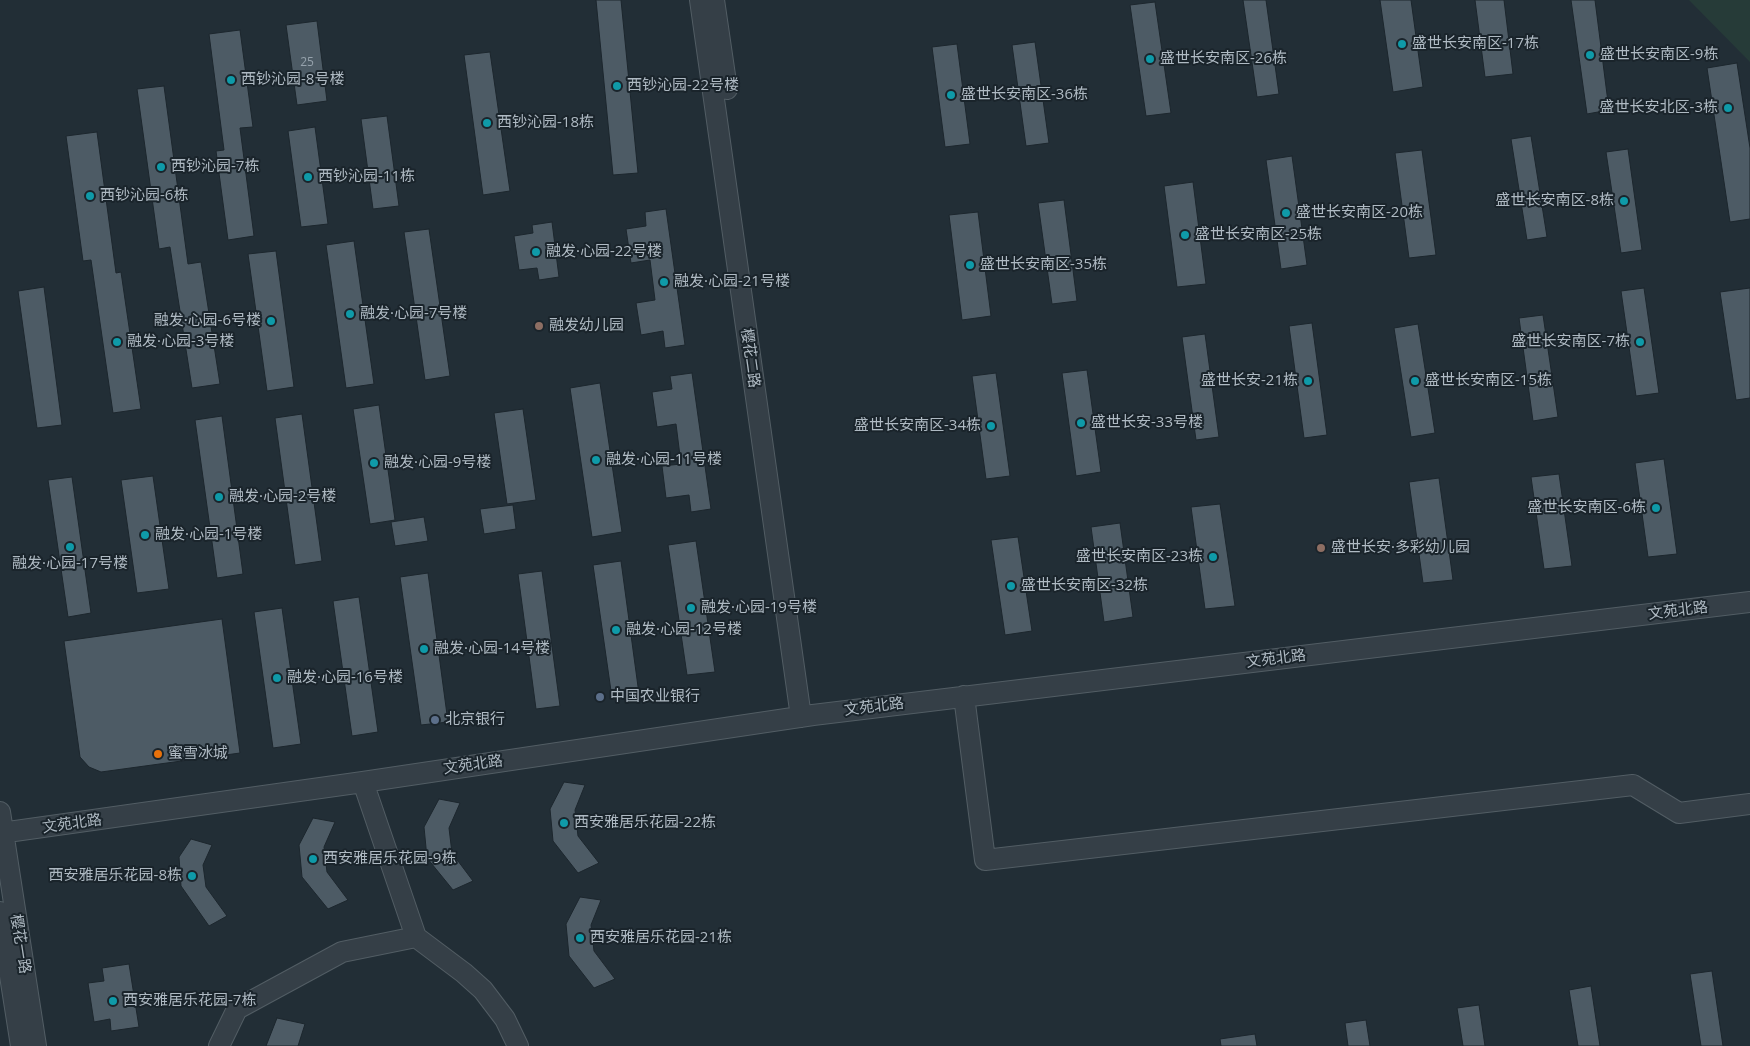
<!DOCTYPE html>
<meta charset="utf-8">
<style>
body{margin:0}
canvas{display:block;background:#222e36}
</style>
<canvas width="1750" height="1046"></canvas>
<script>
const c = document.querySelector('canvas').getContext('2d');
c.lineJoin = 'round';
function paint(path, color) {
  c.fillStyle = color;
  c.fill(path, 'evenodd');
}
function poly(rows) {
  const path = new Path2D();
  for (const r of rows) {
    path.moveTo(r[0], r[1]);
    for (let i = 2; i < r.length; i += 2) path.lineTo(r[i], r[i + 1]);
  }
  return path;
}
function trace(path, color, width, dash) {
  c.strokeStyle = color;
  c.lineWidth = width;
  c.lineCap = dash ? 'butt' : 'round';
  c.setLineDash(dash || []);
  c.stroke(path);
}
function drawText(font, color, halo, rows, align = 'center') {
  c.font = font + ' "Open Sans","Noto Sans SC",sans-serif';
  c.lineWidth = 4;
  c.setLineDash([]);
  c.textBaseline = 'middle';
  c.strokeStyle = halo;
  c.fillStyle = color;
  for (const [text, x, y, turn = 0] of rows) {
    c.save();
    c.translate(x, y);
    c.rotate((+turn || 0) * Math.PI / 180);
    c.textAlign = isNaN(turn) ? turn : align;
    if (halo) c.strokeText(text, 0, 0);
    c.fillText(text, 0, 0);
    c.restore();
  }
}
paint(poly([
 [1689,0,1750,0,1750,62]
]), '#263b38');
const building = poly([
 [596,0,621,0,638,173,613,175,596,0],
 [1243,0,1266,0,1279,94,1257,97,1243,0],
 [1380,0,1411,0,1423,87,1393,92,1380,0],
 [1475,0,1504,0,1513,74,1485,77,1475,0],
 [1571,0,1595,0,1609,110,1587,114,1571,0],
 [1155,2,1171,113,1146,116,1130,5,1155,2],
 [317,21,327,101,297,105,286,25,317,21],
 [240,30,253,127,240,128,254,236,228,240,216,151,224,150,209,34,240,30],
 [1035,42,1049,143,1026,146,1012,45,1035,42],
 [957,44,970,144,945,147,932,47,957,44],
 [490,52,510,191,483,195,464,55,490,52],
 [1737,63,1750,148,1750,219,1730,222,1707,68,1737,63],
 [164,86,188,264,201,262,220,384,192,388,170,247,159,249,137,89,164,86],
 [387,116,399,206,373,209,361,119,387,116],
 [315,127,328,224,301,227,288,131,315,127],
 [97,132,116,273,121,272,141,409,113,413,91,260,83,261,66,136,97,132],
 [1531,136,1547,237,1527,240,1511,139,1531,136],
 [1628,149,1642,250,1621,253,1606,152,1628,149],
 [1422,150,1436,255,1409,258,1395,153,1422,150],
 [1292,156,1307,265,1281,269,1266,160,1292,156],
 [1193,182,1206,284,1177,287,1164,186,1193,182],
 [1064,200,1077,301,1052,304,1038,203,1064,200],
 [666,209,685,345,665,348,663,331,641,335,636,303,655,300,650,260,631,263,626,229,646,226,645,212,666,209],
 [978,212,991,316,962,320,949,215,978,212],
 [552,222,559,277,539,280,537,268,519,270,514,236,533,233,532,225,552,222],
 [429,229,450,376,425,380,404,232,429,229],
 [354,241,374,384,346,388,326,245,354,241],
 [276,251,294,387,267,391,248,254,276,251],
 [44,287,62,425,37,428,18,291,44,287],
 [1644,288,1659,393,1636,396,1621,291,1644,288],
 [1750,288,1750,398,1736,400,1720,292,1750,288],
 [1543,315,1558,417,1533,421,1519,318,1543,315],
 [1312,323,1327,435,1304,438,1289,326,1312,323],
 [1418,324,1435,433,1411,437,1394,328,1418,324],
 [1205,334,1219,437,1196,440,1182,337,1205,334],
 [1087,370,1101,472,1076,476,1062,373,1087,370],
 [692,373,711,509,691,512,689,495,666,498,662,466,681,464,676,424,657,427,652,392,672,389,670,376,692,373],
 [996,373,1010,476,986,479,972,376,996,373],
 [600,383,622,532,592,537,570,388,600,383],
 [379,405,395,520,370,524,353,409,379,405],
 [523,409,536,500,507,504,494,413,523,409],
 [302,414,322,561,295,565,275,418,302,414],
 [222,416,243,574,217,578,195,420,222,416],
 [1664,459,1677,554,1648,557,1635,463,1664,459],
 [1559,474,1572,566,1544,569,1531,477,1559,474],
 [153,476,169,589,137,593,121,480,153,476],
 [72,477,91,613,68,617,48,480,72,477],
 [1439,478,1453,580,1423,583,1409,482,1439,478],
 [1220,504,1235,606,1205,609,1191,507,1220,504],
 [513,505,516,529,484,534,480,509,513,505],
 [424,517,428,541,395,546,391,522,424,517],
 [1120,523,1133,617,1104,622,1091,527,1120,523],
 [1018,537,1032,631,1005,635,991,540,1018,537],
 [696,541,715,672,687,675,668,545,696,541],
 [621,561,639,694,612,698,593,565,621,561],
 [542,571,560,706,536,709,518,574,542,571],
 [428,573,448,722,421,725,400,577,428,573],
 [359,597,378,732,352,736,333,601,359,597],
 [282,608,301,744,273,748,254,612,282,608],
 [222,619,240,753,101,772,89,767,80,757,64,641,222,619],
 [564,782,585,785,575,810,578,836,599,863,578,873,553,841,550,809,564,782],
 [439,799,460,803,449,828,452,853,473,881,453,890,427,858,424,827,439,799],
 [313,818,335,822,324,847,327,872,348,900,328,909,302,877,299,845,313,818],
 [191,839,212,845,203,865,206,887,227,916,209,926,181,886,179,857,191,839],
 [580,897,601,900,591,925,594,951,615,979,594,988,569,956,566,924,580,897],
 [129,964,139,1027,111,1031,110,1019,94,1022,88,983,104,981,102,968,129,964],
 [1712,971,1723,1046,1701,1046,1690,974,1712,971],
 [1591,986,1600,1046,1578,1046,1569,990,1591,986],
 [1479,1005,1485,1046,1463,1046,1457,1008,1479,1005],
 [277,1018,305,1024,298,1046,266,1046,277,1018],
 [1366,1020,1370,1046,1348,1046,1345,1023,1366,1020],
 [1255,1034,1257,1046,1221,1046,1220,1039,1255,1034]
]);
paint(building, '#4d5b65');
trace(building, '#1c262d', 1);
const minor = poly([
 [700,0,801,717],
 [714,0,727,89],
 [964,696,985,860,1633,785,1679,813,1750,804],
 [0,812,36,1046],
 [0,833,363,782,813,715,1750,602],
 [0,912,21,1046],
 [416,937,464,973,483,990,505,1019,518,1046],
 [219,1046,237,1009,342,952,416,937,363,782]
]);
trace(minor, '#525d64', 22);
trace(minor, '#353f47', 20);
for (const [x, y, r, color] of [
 [1402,44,5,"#0f9aa8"],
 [1590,55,5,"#0f9aa8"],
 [1150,59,5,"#0f9aa8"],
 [231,80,5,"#0f9aa8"],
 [617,86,5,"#0f9aa8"],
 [951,95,5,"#0f9aa8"],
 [1728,108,5,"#0f9aa8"],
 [487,123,5,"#0f9aa8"],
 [161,167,5,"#0f9aa8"],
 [308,177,5,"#0f9aa8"],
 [90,196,5,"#0f9aa8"],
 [1624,201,5,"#0f9aa8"],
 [1286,213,5,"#0f9aa8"],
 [1185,235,5,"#0f9aa8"],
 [536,252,5,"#0f9aa8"],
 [970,265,5,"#0f9aa8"],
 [664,282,5,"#0f9aa8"],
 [350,314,5,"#0f9aa8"],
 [271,321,5,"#0f9aa8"],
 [539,326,5,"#8d6e63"],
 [117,342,5,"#0f9aa8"],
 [1640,342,5,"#0f9aa8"],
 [1308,381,5,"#0f9aa8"],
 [1415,381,5,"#0f9aa8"],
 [1081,423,5,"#0f9aa8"],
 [991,426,5,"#0f9aa8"],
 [596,460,5,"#0f9aa8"],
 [374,463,5,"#0f9aa8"],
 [219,497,5,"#0f9aa8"],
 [1656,508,5,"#0f9aa8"],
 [145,535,5,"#0f9aa8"],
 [70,547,5,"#0f9aa8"],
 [1321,548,5,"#8d6e63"],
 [1213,557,5,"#0f9aa8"],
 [1011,586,5,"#0f9aa8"],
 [691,608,5,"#0f9aa8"],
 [616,630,5,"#0f9aa8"],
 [424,649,5,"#0f9aa8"],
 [277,678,5,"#0f9aa8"],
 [600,697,5,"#5c6f8a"],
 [435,720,5,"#5c6f8a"],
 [158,754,5,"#e8710a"],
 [564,823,5,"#0f9aa8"],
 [313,859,5,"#0f9aa8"],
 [192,876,5,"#0f9aa8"],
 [580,938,5,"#0f9aa8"],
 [113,1001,5,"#0f9aa8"]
]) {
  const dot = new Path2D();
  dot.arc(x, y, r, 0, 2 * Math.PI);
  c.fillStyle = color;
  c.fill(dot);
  trace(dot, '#1a242b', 2);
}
drawText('12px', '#96a2ac', null, [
 ["25",307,63]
]);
drawText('15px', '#afbac3', '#1a242b', [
 ["盛世长安南区-17栋",1412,44],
 ["盛世长安南区-9栋",1600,55],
 ["盛世长安南区-26栋",1160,59],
 ["西钞沁园-8号楼",241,80],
 ["西钞沁园-22号楼",627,86],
 ["盛世长安南区-36栋",961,95],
 ["盛世长安北区-3栋",1718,108,"right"],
 ["西钞沁园-18栋",497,123],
 ["西钞沁园-7栋",171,167],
 ["西钞沁园-11栋",318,177],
 ["西钞沁园-6栋",100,196],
 ["盛世长安南区-8栋",1614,201,"right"],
 ["盛世长安南区-20栋",1296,213],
 ["盛世长安南区-25栋",1195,235],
 ["融发·心园-22号楼",546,252],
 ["盛世长安南区-35栋",980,265],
 ["融发·心园-21号楼",674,282],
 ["融发·心园-7号楼",360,314],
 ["融发·心园-6号楼",261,321,"right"],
 ["融发幼儿园",549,326],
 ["融发·心园-3号楼",127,342],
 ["盛世长安南区-7栋",1630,342,"right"],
 ["盛世长安-21栋",1298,381,"right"],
 ["盛世长安南区-15栋",1425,381],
 ["盛世长安-33号楼",1091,423],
 ["盛世长安南区-34栋",981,426,"right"],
 ["融发·心园-11号楼",606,460],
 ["融发·心园-9号楼",384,463],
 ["融发·心园-2号楼",229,497],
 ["盛世长安南区-6栋",1646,508,"right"],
 ["融发·心园-1号楼",155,535],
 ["盛世长安·多彩幼儿园",1331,548],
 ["盛世长安南区-23栋",1203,557,"right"],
 ["融发·心园-17号楼",70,564,"center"],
 ["盛世长安南区-32栋",1021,586],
 ["融发·心园-19号楼",701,608],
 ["融发·心园-12号楼",626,630],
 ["融发·心园-14号楼",434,649],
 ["融发·心园-16号楼",287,678],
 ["中国农业银行",610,697],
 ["北京银行",445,720],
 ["蜜雪冰城",168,754],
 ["西安雅居乐花园-22栋",574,823],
 ["西安雅居乐花园-9栋",323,859],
 ["西安雅居乐花园-8栋",182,876,"right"],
 ["西安雅居乐花园-21栋",590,938],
 ["西安雅居乐花园-7栋",123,1001]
], 'left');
drawText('15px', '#afbac3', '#1a242b', [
 ["樱花二路",750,358,82],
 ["文苑北路",1678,611,-7],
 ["文苑北路",1276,659,-7],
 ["文苑北路",874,707,-7],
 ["文苑北路",473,765,-8],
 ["文苑北路",72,824,-8],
 ["樱花一路",20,944,81]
]);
</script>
